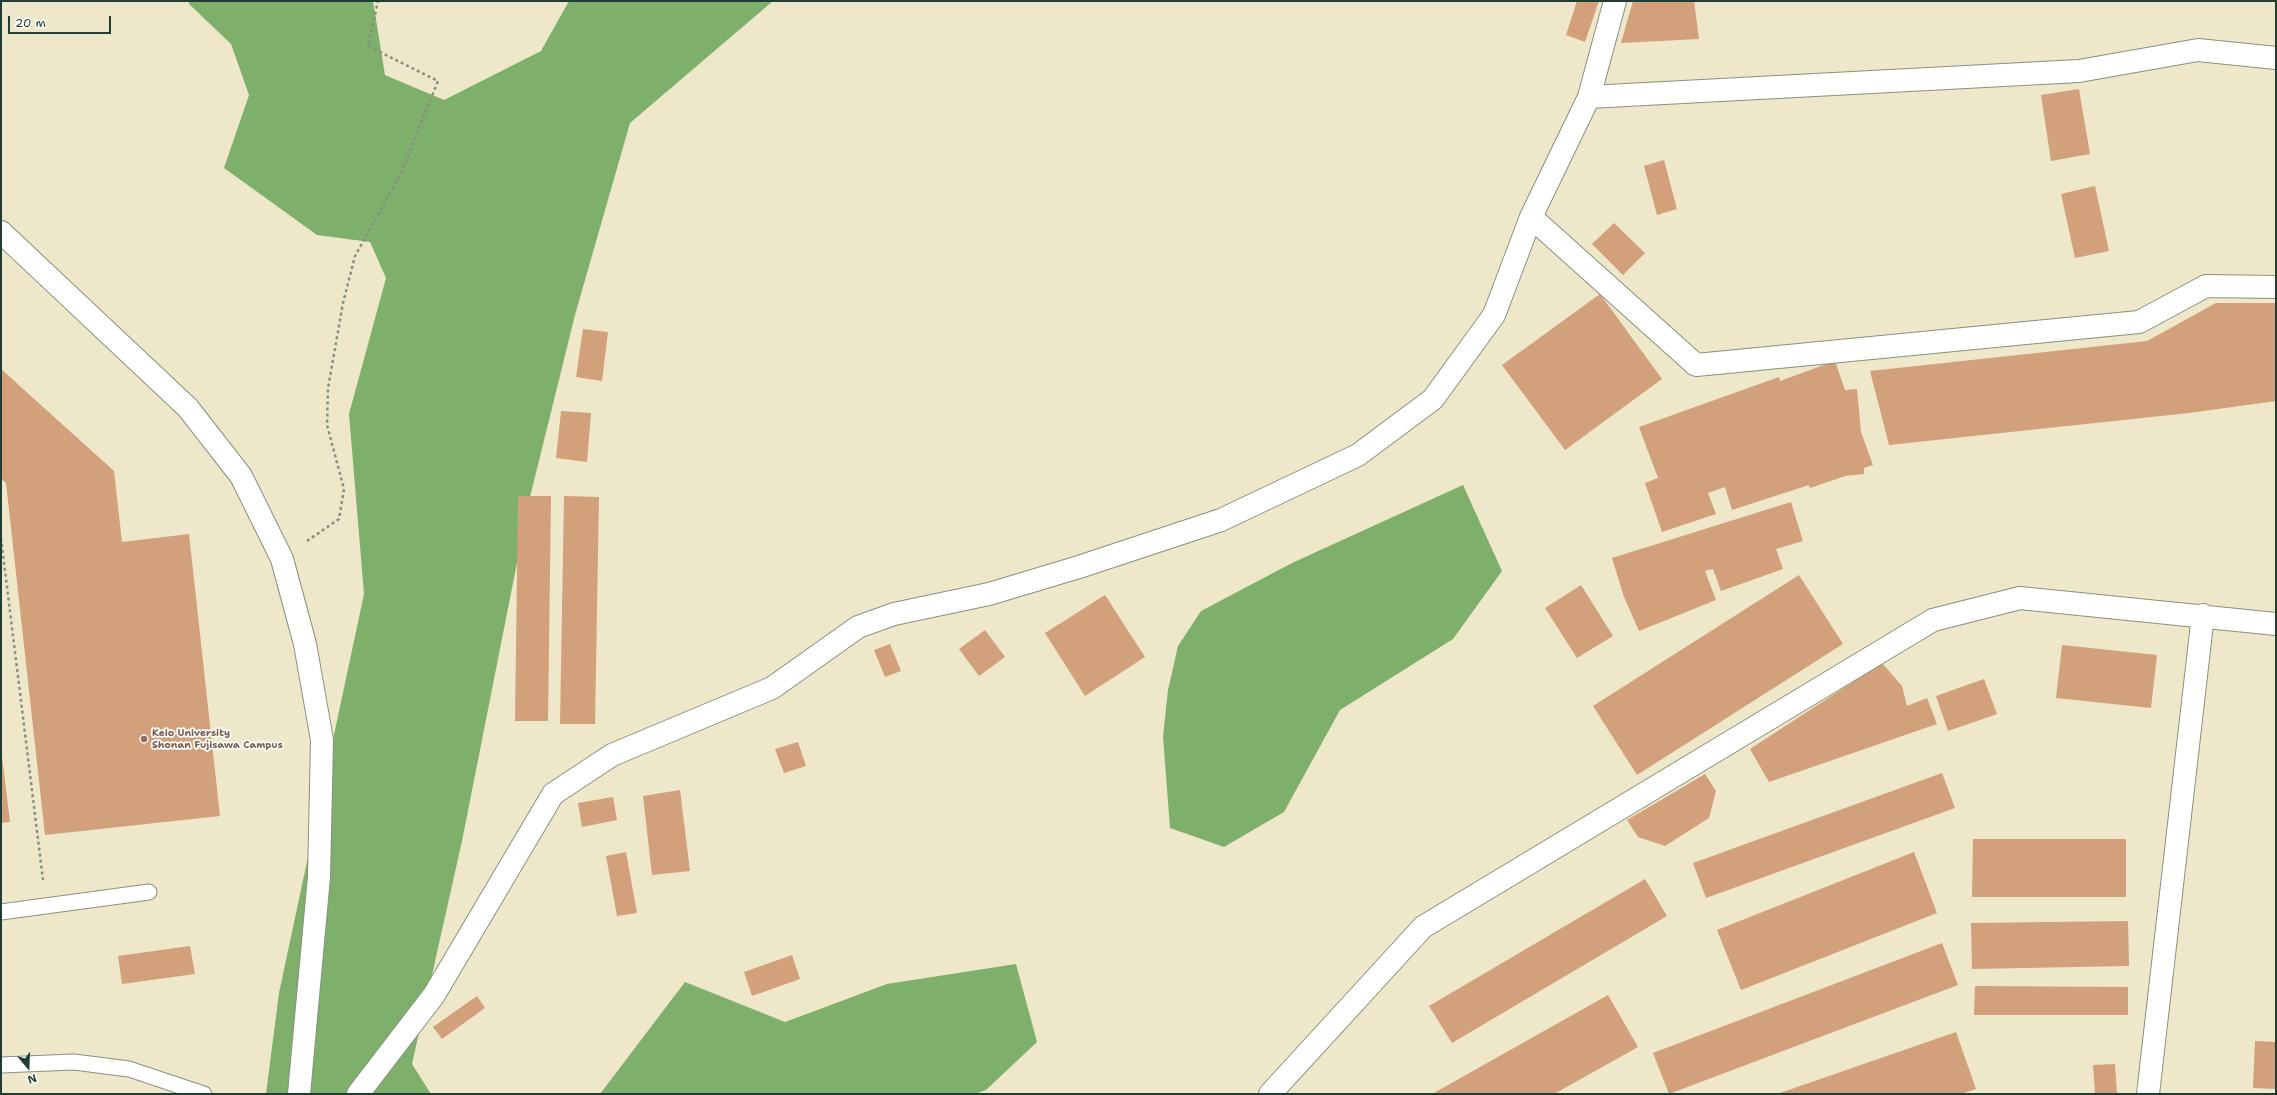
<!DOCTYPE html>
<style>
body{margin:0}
#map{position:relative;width:2277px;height:1095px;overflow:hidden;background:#eee7ca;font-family:"Shantell Sans",sans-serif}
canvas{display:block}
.frame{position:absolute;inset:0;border:2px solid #1f3d34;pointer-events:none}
.north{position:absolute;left:8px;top:1047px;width:40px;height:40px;-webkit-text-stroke:3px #fdfcf7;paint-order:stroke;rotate:161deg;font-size:11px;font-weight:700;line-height:16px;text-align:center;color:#1f3d34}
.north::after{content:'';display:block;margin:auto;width:14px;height:18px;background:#1f3d34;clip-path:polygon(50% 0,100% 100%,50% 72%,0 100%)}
.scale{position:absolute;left:8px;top:16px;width:103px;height:18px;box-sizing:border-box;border:2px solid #1f3d34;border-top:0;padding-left:5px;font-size:12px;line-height:14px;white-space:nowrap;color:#1f3d34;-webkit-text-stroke:3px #fdfcf7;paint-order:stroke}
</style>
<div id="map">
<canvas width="2277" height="1095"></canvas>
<div class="frame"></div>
<div class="north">N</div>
<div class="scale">20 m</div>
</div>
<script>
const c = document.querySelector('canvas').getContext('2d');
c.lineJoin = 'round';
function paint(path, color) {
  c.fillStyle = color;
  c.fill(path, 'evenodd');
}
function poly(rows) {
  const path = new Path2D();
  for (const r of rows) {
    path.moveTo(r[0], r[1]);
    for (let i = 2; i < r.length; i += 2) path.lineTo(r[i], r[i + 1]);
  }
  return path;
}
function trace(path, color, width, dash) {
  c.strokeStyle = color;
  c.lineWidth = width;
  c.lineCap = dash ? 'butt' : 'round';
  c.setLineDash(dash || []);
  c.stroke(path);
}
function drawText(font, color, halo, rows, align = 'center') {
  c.font = font + ' "Shantell Sans",sans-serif';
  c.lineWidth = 3.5;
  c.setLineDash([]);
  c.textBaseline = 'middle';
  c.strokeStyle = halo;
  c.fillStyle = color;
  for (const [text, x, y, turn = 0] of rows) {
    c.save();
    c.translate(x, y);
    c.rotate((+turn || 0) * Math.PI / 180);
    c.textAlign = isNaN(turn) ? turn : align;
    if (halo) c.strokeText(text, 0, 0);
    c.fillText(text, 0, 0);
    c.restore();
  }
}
paint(poly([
 [189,1,373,1,385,75,444,100,541,51,569,1,773,1,630,123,575,315,530,497,462,841,412,1064,431,1094,266,1094,279,993,364,594,349,414,386,278,370,242,317,235,224,168,249,95,231,44,189,4],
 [1463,485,1502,571,1453,639,1340,710,1284,812,1224,847,1170,828,1163,737,1168,690,1178,646,1201,611,1292,563],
 [1016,964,1037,1042,986,1090,975,1094,600,1094,685,982,785,1022,887,984]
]), '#7eb06c');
paint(poly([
 [1577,1,1599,1,1585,42,1566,35],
 [1633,1,1694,1,1699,39,1621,43],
 [2079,89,2090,154,2051,161,2041,95],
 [1664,160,1677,209,1657,215,1644,166],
 [2095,186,2109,251,2075,258,2061,194],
 [1614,223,1645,253,1623,275,1592,244],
 [1600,294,1662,379,1565,450,1502,365],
 [2216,303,2276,303,2276,401,2189,413,1889,445,1870,371,2147,341],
 [583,329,608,332,602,381,576,377],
 [1835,361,1845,390,1857,389,1861,432,1873,465,1864,468,1864,474,1845,476,1810,488,1809,485,1732,510,1725,487,1708,493,1716,514,1662,532,1645,483,1658,478,1639,427,1779,377,1780,381],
 [1,369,114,471,122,542,189,534,220,816,45,835,6,483,1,479],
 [561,411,591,413,587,462,556,458],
 [518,496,551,496,548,721,515,721],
 [564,496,599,497,595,724,560,724],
 [1791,502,1803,541,1776,549,1783,569,1721,591,1713,569,1705,571,1716,600,1639,631,1624,597,1612,558],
 [1799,575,1843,644,1637,775,1593,706],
 [1581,585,1613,636,1577,658,1545,608],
 [1105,595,1145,657,1085,696,1045,633],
 [985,630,1005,657,979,676,959,649],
 [890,644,901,671,885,677,874,650],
 [2062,645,2157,655,2151,708,2056,698],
 [1882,663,1902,686,1907,706,1927,698,1937,724,1769,782,1750,749],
 [1984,679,1997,714,1948,731,1936,696],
 [798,742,806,766,784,773,775,749],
 [1,748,10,822,1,823],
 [1942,773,1955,808,1706,898,1693,863],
 [1705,774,1716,791,1709,818,1665,846,1638,837,1627,820],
 [680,790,690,871,652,875,643,796],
 [613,797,617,820,582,827,578,803],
 [1973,839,2126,839,2126,897,1972,897],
 [626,852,637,913,617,916,606,856],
 [1914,852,1937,913,1741,990,1717,930],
 [1645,879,1667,916,1452,1043,1429,1006],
 [2128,921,2129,966,1972,969,1971,923],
 [1942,943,1958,985,1669,1094,1653,1053],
 [190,946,195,974,122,984,118,956],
 [792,955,800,979,752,996,744,972],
 [1975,986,2128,987,2128,1015,1974,1015],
 [1608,995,1638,1047,1554,1094,1432,1094],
 [477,996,485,1008,442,1039,433,1027],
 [1956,1032,1976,1089,1961,1094,1777,1094],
 [2255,1041,2276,1042,2276,1089,2253,1088],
 [2115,1064,2117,1094,2095,1094,2093,1065]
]), '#d2a07b');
const lane = poly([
 [1,912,149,892],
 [1,1065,74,1062,129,1069,204,1094]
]);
const street = poly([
 [1589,97,2079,71,2198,50,2276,58],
 [1531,217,1696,365,2139,322,2206,286,2276,287],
 [1,232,188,408,241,476,282,559,305,644,322,740,319,877,299,1094],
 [358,1094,434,995,553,794,612,755,772,688,858,627,894,614,989,594,1079,567,1221,520,1358,455,1433,399,1494,315,1531,217,1589,97,1615,1],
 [1270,1094,1423,927,1933,620,2020,598,2276,624],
 [2148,1094,2203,615]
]);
trace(lane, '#86927f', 17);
trace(street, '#86927f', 24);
trace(poly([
 [1,538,43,880],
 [307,541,339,519,344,489,327,425,328,388,343,303,355,256,401,173,438,81,368,46,378,1]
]), '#86927f', 2.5, [3, 3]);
trace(lane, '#fff', 15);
trace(street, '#fff', 22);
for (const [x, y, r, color] of [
 [144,739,4,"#8d6e63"]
]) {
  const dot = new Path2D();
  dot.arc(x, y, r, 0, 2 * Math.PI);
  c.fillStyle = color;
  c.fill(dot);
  trace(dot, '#fdfcf7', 1.5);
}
drawText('bold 10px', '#785e54', '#fdfcf7', [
 ["Keio University",152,733],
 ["Shonan Fujisawa Campus",152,745]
], 'left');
</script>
